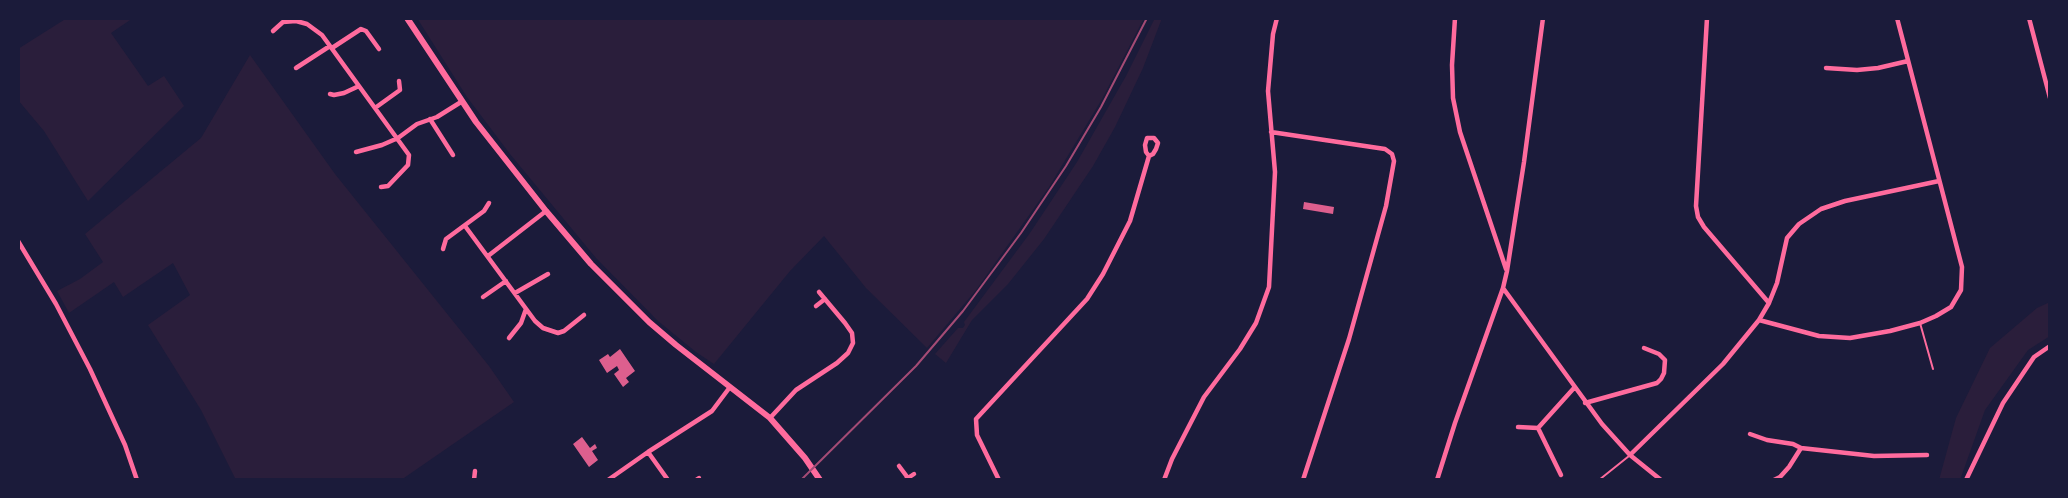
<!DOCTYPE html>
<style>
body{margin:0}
#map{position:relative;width:2068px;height:498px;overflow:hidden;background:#1b1b3a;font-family:Overpass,sans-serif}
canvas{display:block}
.frame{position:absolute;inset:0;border:20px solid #1b1b3a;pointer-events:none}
</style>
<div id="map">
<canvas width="2068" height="498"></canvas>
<div class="frame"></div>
</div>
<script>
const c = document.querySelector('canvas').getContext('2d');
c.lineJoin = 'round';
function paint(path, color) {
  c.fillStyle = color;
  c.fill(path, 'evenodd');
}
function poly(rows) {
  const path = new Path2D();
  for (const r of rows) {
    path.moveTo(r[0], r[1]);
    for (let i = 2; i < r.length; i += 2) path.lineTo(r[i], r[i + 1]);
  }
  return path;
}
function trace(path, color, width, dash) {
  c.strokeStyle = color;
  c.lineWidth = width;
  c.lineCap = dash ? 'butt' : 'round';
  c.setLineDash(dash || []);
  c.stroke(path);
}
paint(poly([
 [67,18,133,18,111,33,148,86,164,76,184,106,88,201,44,131,18,100,18,49],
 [417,18,1144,18,1102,99,1049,187,976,290,927,348,866,288,824,236,790,271,714,364,696,352,658,321,596,258,510,154,467,97],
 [1155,18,1162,18,1143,68,1115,127,1093,166,1044,239,1008,284,972,320,946,363,935,354,958,328,963,328,965,325,964,322,1030,233,1077,162,1126,76],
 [250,55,335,174,489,366,514,402,401,480,236,480,201,410,148,325,190,295,173,263,123,297,114,282,69,313,57,291,80,279,103,262,85,234,201,138],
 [2050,302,2050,336,2028,350,1985,410,1960,480,1939,480,1956,418,1990,348,2037,308]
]), '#2a1e3b');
paint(poly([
 [1304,202,1334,207,1333,214,1303,209],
 [620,349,635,371,626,378,629,382,623,387,614,374,619,370,617,366,607,373,599,360,608,354,610,357],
 [582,437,590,448,595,444,597,448,592,451,598,460,589,467,573,444]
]), '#dd5f8e');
trace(poly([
 [1920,323,1933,369],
 [1599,480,1629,456]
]), '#ff6b9d', 2);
trace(poly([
 [1455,18,1452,65,1453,98,1460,132,1506,269],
 [1707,18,1696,206,1698,217,1704,227,1769,303],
 [2029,18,2050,98],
 [273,31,283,22,296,21,307,24,322,35,409,155,408,165,388,186,381,187],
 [332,48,361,29,366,31,379,49],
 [296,68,330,46],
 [1826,68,1857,70,1878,68,1908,61],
 [330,94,334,95,344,93,359,86],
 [375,108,400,90,399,81],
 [430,119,453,155],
 [1271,132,1385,149,1392,154,1394,161,1386,206,1349,339,1303,480],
 [356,152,382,145,398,138,417,124,437,117,461,102],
 [465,226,535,321,543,328,558,333,564,331,584,315],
 [18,241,56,304,90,369,125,445,137,480],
 [443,249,446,239,484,211,489,203],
 [488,256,546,211],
 [1503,288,1602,424,1630,455,1661,480],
 [515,293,548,274],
 [483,297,506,281],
 [816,306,825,299],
 [1759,320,1819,336,1850,338,1890,331,1920,323,1936,316,1951,307,1961,290,1962,267,1897,18],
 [509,338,521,323,526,309],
 [1585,403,1657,383,1661,379,1664,373,1665,360,1659,354,1644,348],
 [770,418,796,390,837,363,848,353,853,343,852,333,845,323,819,292],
 [1518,427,1538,428,1574,388],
 [1538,428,1561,475],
 [1750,434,1767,440,1793,444,1801,448],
 [648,452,668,480],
 [1630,455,1723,364,1759,320,1769,303,1777,283,1787,238,1799,224,1821,209,1845,201,1939,181],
 [899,466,908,478],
 [474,480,475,471],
 [608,480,648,452,712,411,730,387],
 [696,480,699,478],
 [905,480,914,474],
 [999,480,977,435,976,419,1087,299,1103,274,1130,221,1149,156,1153,154,1156,149,1158,143,1154,138,1147,138,1145,145,1146,152,1149,156],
 [1164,480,1172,459,1204,397,1240,349,1256,323,1269,287,1275,172,1268,91,1273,34,1277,18],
 [1437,480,1455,423,1503,288,1507,271,1524,162,1543,18],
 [1774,480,1780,477,1789,467,1801,448,1874,456,1927,455],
 [1966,480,2003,403,2034,357,2050,346]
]), '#ff6b9d', 4.5);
trace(poly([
 [407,18,476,122,546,211,591,264,649,322,676,345,770,418,805,458,820,480]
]), '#ff6b9d', 6);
trace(poly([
 [801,480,916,366,963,311,1021,233,1066,166,1101,107,1147,18]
]), '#a44b75', 2);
</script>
